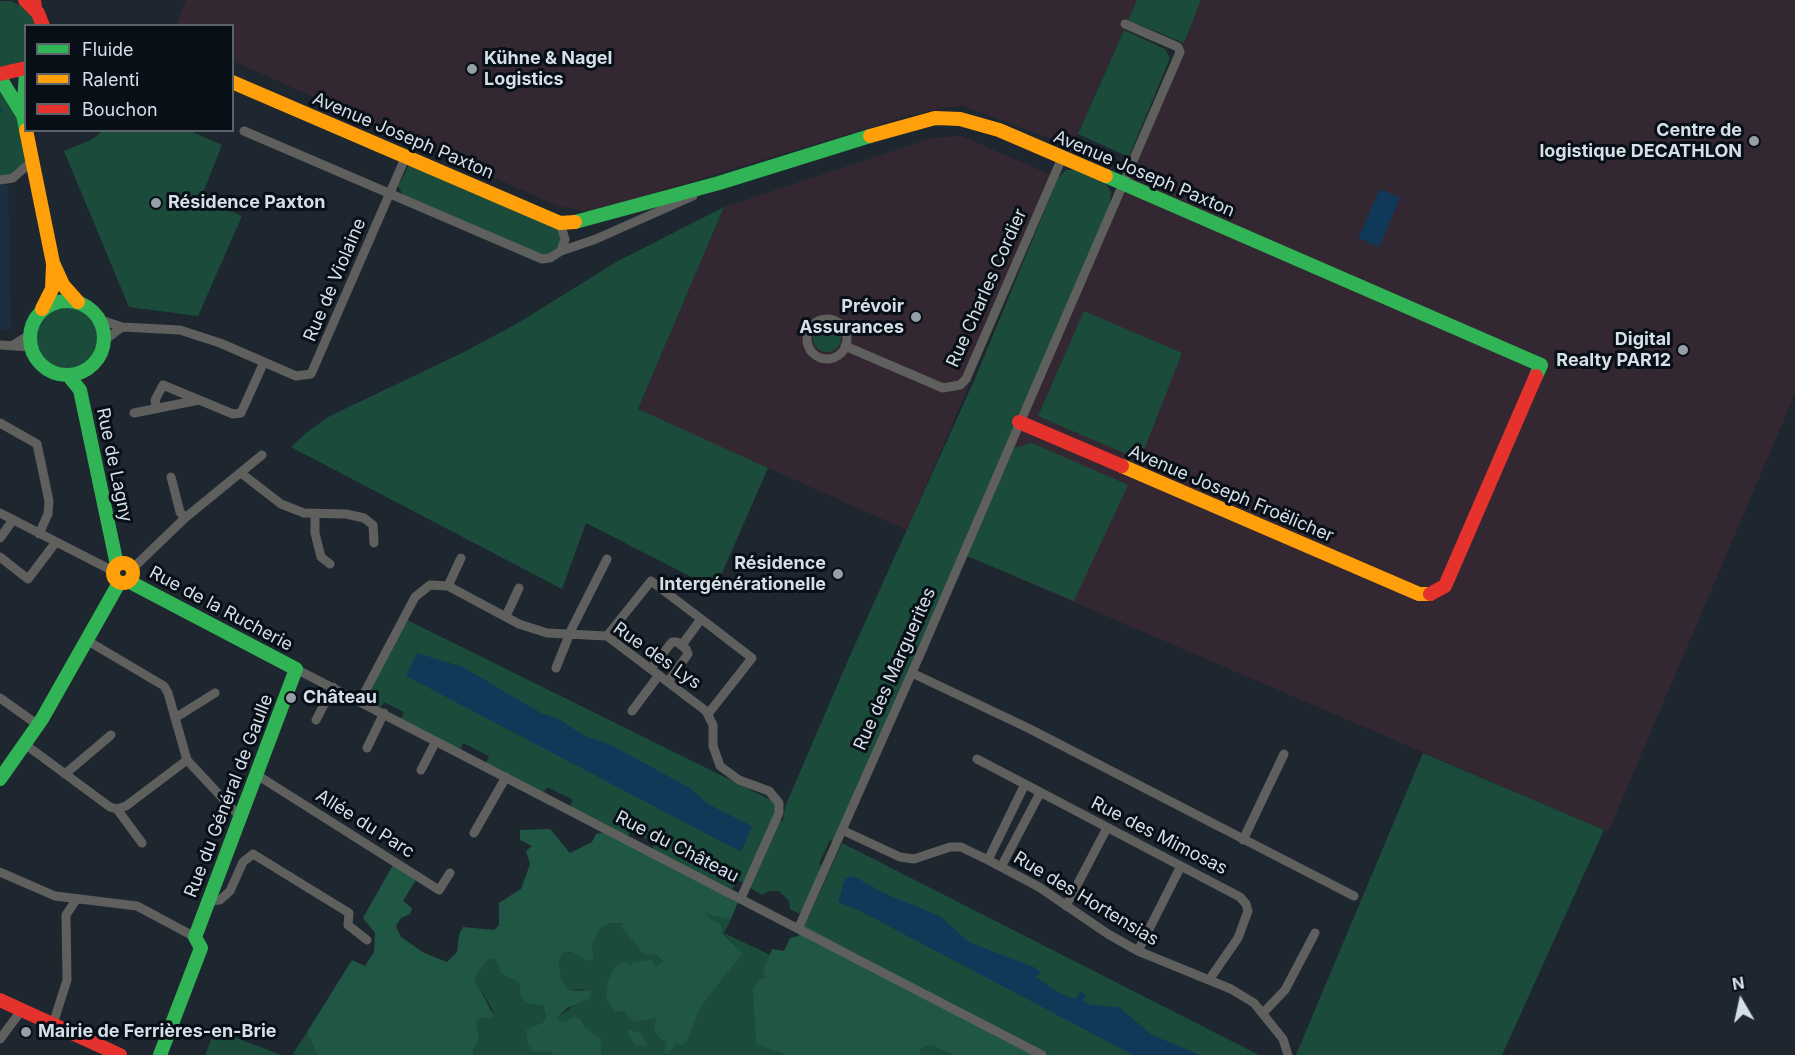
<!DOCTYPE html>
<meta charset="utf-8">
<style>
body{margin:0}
#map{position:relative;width:1795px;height:1055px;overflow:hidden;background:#1e2730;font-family:Inter,sans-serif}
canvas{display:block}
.legend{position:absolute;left:24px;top:24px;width:210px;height:108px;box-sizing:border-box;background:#080f16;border:2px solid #5a626a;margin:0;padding:8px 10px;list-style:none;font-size:18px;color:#d4dfe9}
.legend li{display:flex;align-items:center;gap:12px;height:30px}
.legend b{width:30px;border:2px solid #5a626a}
.north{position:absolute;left:1711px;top:971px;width:60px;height:60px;-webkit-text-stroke:4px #080f16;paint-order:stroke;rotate:351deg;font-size:16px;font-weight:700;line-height:24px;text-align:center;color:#d4dfe9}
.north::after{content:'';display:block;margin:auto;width:21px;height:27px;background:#d4dfe9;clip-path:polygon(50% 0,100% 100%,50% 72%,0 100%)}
</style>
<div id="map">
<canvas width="1795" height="1055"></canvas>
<ul class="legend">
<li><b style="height:8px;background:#30b455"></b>Fluide</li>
<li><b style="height:8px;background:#ff9f0a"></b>Ralenti</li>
<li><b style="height:8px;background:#e5322d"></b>Bouchon</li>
</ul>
<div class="north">N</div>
</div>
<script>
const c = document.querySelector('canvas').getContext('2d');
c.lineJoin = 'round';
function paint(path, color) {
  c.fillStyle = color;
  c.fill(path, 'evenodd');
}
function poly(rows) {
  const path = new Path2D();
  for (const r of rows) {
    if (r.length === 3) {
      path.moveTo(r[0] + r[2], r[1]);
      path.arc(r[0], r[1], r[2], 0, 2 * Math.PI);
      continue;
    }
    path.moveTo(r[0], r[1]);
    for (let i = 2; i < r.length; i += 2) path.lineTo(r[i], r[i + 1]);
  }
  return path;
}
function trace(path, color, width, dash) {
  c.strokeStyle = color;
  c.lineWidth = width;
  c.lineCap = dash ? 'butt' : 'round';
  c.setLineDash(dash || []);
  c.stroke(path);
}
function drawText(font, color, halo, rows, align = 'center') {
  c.font = font + ' Inter,sans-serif';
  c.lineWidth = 6;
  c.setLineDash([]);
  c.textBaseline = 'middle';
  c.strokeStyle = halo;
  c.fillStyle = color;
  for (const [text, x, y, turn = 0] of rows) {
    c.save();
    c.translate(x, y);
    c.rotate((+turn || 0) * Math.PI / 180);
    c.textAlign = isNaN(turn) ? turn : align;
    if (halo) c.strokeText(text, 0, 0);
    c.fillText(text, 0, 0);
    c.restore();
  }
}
paint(poly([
 [0,185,8,185,11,329,0,330]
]), '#1c2f42');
paint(poly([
 [186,0,1137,0,1072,147,961,105,915,114,590,212,558,206,233,61,232,26,176,26],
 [1201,0,1795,0,1795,394,1608,832,967,556,1121,199],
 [962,136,1058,178,907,530,638,410,724,207,932,138]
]), '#332732');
paint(poly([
 [1137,0,1201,0,1184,43,1128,20],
 [0,1,11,1,26,8,37,25,26,26,25,61,0,68],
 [1124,30,1165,49,1170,58,1129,157,1078,134],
 [0,84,16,117,26,160,11,176,0,177],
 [103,131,190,131,222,145,201,198,242,216,198,316,129,307,64,151,91,140],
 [409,165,557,228,561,238,559,246,552,254,542,255,403,195,398,186],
 [1066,170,1075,170,1105,183,1111,192,1110,204,835,841,830,840,819,864,823,866,800,914,790,909,789,901,779,891,769,891,762,895,750,888,779,821,783,821,785,807,849,658,974,381,1058,178],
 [724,207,638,409,768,468,715,589,586,523,562,589,291,447,306,433,330,416,462,353,518,323,618,261],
 [68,337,32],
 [1084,311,1182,353,1140,460,1038,416],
 [827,338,14],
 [1032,443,1128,485,1074,601,967,556,1014,448],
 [405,619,773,801,777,806,745,883,737,880,732,889,652,850,655,843,631,831,627,838,569,807,573,800,547,787,543,793,486,763,489,756,463,743,460,750,401,719,404,712,384,702,380,708,370,702,367,697,370,690],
 [1423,753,1604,830,1502,1055,1296,1055],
 [842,843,1259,1055,1038,1055,805,925],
 [711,912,731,919,724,933,770,955,762,972,767,978,769,1048,785,1055,602,1055,598,1039,558,1025,558,1017,573,1006,584,989,569,990,562,983,559,960,564,953,571,952,588,961,595,958,592,948,599,929,610,923,627,922,663,963,656,966,626,1012,657,1017,653,1029,661,1040,676,1043,693,1026,701,1007,743,953,703,913],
 [490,958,497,961,500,973,519,983,520,996,526,1003,543,1004,546,1016,542,1023,530,1027,542,1046,561,1055,475,1055,473,1051,479,1038,475,1021,481,1018,491,1019,493,1011,474,978],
 [215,1030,282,1055,205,1055],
 [307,1032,317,1055,292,1055],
 [932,1045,951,1055,921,1055,920,1049]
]), '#1b4c3b');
paint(poly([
 [550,829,570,853,592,842,596,834,604,832,738,902,731,919,704,913,713,921,721,924,722,933,743,953,701,1007,687,1041,681,1045,676,1043,669,1054,664,1053,667,1041,661,1040,653,1029,657,1017,634,1022,628,1018,626,1012,615,1011,606,998,608,981,616,965,625,961,630,966,634,962,651,960,656,966,663,962,656,955,643,953,621,926,626,923,610,923,599,929,592,948,595,959,588,961,571,952,564,953,559,960,562,982,569,990,590,991,590,998,567,1008,558,1017,558,1021,563,1023,575,1017,580,1019,585,1028,600,1038,602,1055,553,1055,551,1051,535,1052,528,1045,526,1031,530,1027,542,1023,546,1016,543,1005,526,1003,520,996,519,983,500,973,497,961,490,958,474,978,494,1016,491,1019,481,1018,476,1021,479,1038,473,1051,475,1055,317,1055,307,1032,352,960,365,966,374,952,375,933,363,918,393,865,416,880,403,901,412,908,410,914,401,918,396,926,401,937,424,953,447,962,457,952,459,935,463,927,494,930,499,925,499,903,521,889,530,864,526,851,532,846,520,840,520,830],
 [805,925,1038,1055,951,1055,932,1045,920,1049,921,1055,785,1055,756,1044,753,989,759,980,767,978,762,972,772,949,784,951,790,938,798,936],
 [630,1030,641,1033,648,1046,635,1045,627,1032]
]), '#1f5744');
paint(poly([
 [1380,189,1400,198,1379,247,1358,238],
 [417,653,463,667,541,713,559,719,583,735,609,744,690,788,708,804,752,826,741,852,406,676],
 [853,876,886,894,940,916,969,942,1036,968,1042,974,1035,976,1053,989,1071,998,1076,998,1081,991,1087,996,1083,999,1085,1002,1090,1005,1119,1007,1152,1035,1200,1055,1133,1055,860,911,838,902,845,879]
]), '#103959');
trace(poly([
 [0,109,2,112]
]), '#103959', 2);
trace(poly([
 [244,131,542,259,550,258,561,251,596,239,693,196],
 [0,180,13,178,32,161],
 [560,223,565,239,561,251],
 [827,339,20],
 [101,320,122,327,180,330,220,343,296,376,311,374,406,156],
 [105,340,122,327],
 [0,345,30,347],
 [13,345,29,335],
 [845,346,943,388,960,385,966,379,1062,158],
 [156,406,155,400,163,385,233,414,241,413,264,362],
 [134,413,199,400],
 [0,423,37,444,49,501,48,514,39,534],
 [241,473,281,504,304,513,346,514,364,518,373,525,374,543],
 [171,477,180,512,185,518],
 [0,513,113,571],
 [315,515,315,533,321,557,330,564],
 [0,538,13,520],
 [0,557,28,579,56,542],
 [132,569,185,518,262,455],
 [448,586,461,558],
 [506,616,519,588],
 [607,636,651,581,704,621,752,658,708,714],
 [88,641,164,686,168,693,187,760,241,818],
 [682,645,701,619],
 [556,668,572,628,607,559],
 [651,668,672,642,677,642,686,649,688,654,668,682],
 [296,669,1042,1055],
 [912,673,1028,728,1354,896],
 [0,698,38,725],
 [360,701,415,597,430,585,448,586,519,624,547,633,607,636,706,711,713,725,713,746,720,766,739,780,769,791,779,803,779,813,741,898],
 [632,711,659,675],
 [175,718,215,693],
 [316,720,333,687],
 [26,745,110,807,117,809,126,806,187,760],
 [367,748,384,713],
 [977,759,1240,897,1246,904,1248,911,1238,938,1209,980],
 [421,770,436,741],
 [65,774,111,735],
 [257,775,439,890,450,873],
 [117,809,142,843],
 [842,830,900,857,914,859,950,847,961,847,988,860,1039,887,1108,934,1138,951,1231,989,1254,1003,1283,1039,1288,1055],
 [474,833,506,777],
 [1243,840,1284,754],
 [988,860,1025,784],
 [1001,867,1040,793],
 [0,872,55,896,137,906,195,937],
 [208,901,220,900,230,891,243,862,253,854,349,913,348,925,367,940],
 [1066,906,1107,828],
 [799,927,922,650,1180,52,1178,47,1125,24],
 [1138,951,1181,866],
 [1263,1013,1285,990,1315,933],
 [53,1024,67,980,66,915,76,900],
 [0,1039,21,1011]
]), '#5f5f5d', 9);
trace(poly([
 [0,78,23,115,26,129],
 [23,115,26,73],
 [1106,176,1541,365,1536,376],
 [575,222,719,183,870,136],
 [67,338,37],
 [68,375,80,390,117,565],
 [130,582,296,669,195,937,201,948,160,1055],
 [0,779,42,719,119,583]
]), '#30b455', 14);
trace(poly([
 [232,82,560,223,575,222],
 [26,130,53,263,63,285,78,302],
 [870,136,935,118,960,119,999,130,1106,176],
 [42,309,52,289,53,265],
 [1122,466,1419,594,1430,594],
 [123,573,10]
]), '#ff9f0a', 14);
trace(poly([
 [25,0,38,13,43,26],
 [34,0,35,9],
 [0,74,26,68],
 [1019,422,1122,466],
 [1430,594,1445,586,1536,376],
 [0,1000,120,1055]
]), '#e5322d', 14);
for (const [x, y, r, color] of [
 [472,69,6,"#949fa8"],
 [1754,141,6,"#949fa8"],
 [156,203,6,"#949fa8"],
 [916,317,6,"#949fa8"],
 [1683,350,6,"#949fa8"],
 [838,574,6,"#949fa8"],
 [291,698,6,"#949fa8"],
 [26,1032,6,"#949fa8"]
]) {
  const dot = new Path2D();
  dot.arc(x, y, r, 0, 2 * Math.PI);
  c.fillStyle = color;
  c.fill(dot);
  trace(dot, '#080f16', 2);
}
drawText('bold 18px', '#d4dfe9', '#080f16', [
 ["Kühne & Nagel",484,59],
 ["Logistics",484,80],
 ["Centre de",1742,131,"right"],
 ["logistique DECATHLON",1742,152,"right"],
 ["Résidence Paxton",168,203],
 ["Prévoir",904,307,"right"],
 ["Assurances",904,328,"right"],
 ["Digital",1671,340,"right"],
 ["Realty PAR12",1671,361,"right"],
 ["Résidence",826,564,"right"],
 ["Intergénérationelle",826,585,"right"],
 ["Château",303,698],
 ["Mairie de Ferrières-en-Brie",38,1032]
], 'left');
drawText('18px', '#d4dfe9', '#080f16', [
 ["Avenue Joseph Paxton",403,136,23],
 ["Avenue Joseph Paxton",1144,174,23],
 ["Rue de Violaine",335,280,-67],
 ["Rue Charles Cordier",987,288,-66],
 ["Rue de Lagny",114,465,78],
 ["Avenue Joseph Froëlicher",1231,494,23],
 ["Rue de la Rucherie",221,609,28],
 ["Rue des Lys",657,656,35],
 ["Rue des Marguerites",895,669,-66],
 ["Rue du Général de Gaulle",229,796,-69],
 ["Allée du Parc",365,824,32],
 ["Rue des Mimosas",1159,836,27],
 ["Rue du Château",677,847,27],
 ["Rue des Hortensias",1086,899,31]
]);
</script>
